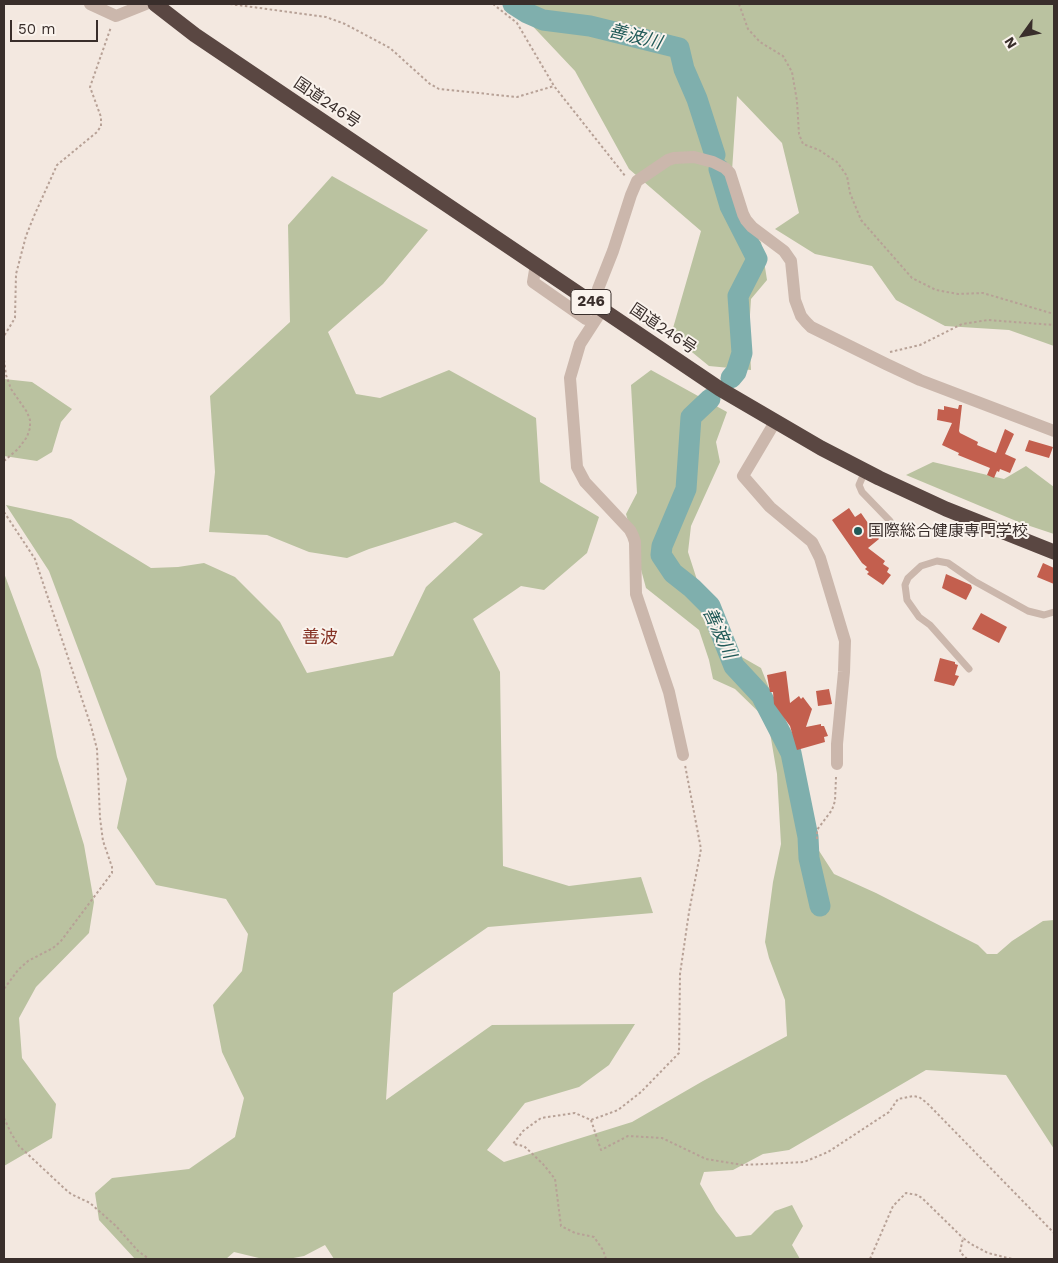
<!DOCTYPE html>
<meta charset="utf-8">
<style>
body{margin:0}
#map{position:relative;width:1058px;height:1263px;overflow:hidden;background:#f3e8e0;font-family:"Work Sans",sans-serif}
canvas{display:block}
.frame{position:absolute;inset:0;border:5px solid #392e2b;pointer-events:none}
.north{position:absolute;left:998px;top:10px;width:50px;height:50px;-webkit-text-stroke:4px #faf3ed;paint-order:stroke;rotate:238deg;font-size:14px;font-weight:700;line-height:20px;text-align:center;color:#392e2b}
.north::after{content:'';display:block;margin:auto;width:18px;height:22px;background:#392e2b;clip-path:polygon(50% 0,100% 100%,50% 72%,0 100%)}
.scale{position:absolute;left:10px;top:20px;width:88px;height:22px;box-sizing:border-box;border:2px solid #392e2b;border-top:0;padding-left:6px;font-size:15px;line-height:18px;white-space:nowrap;color:#392e2b;-webkit-text-stroke:4px #faf3ed;paint-order:stroke}
</style>
<div id="map">
<canvas width="1058" height="1263"></canvas>
<div class="frame"></div>
<div class="north">N</div>
<div class="scale">50 m</div>
</div>
<script>
const c = document.querySelector('canvas').getContext('2d');
c.lineJoin = 'round';
function paint(path, color) {
  c.fillStyle = color;
  c.fill(path, 'evenodd');
}
function poly(rows) {
  const path = new Path2D();
  for (const r of rows) {
    path.moveTo(r[0], r[1]);
    for (let i = 2; i < r.length; i += 2) path.lineTo(r[i], r[i + 1]);
  }
  return path;
}
function trace(path, color, width, dash) {
  c.strokeStyle = color;
  c.lineWidth = width;
  c.lineCap = dash ? 'butt' : 'round';
  c.setLineDash(dash || []);
  c.stroke(path);
}
function drawText(font, color, halo, rows, align = 'center') {
  c.font = font + ' "Work Sans","Noto Sans JP",sans-serif';
  c.lineWidth = 4;
  c.setLineDash([]);
  c.textBaseline = 'middle';
  c.strokeStyle = halo;
  c.fillStyle = color;
  for (const [text, x, y, turn = 0] of rows) {
    c.save();
    c.translate(x, y);
    c.rotate((+turn || 0) * Math.PI / 180);
    c.textAlign = isNaN(turn) ? turn : align;
    if (halo) c.strokeText(text, 0, 0);
    c.fillText(text, 0, 0);
    c.restore();
  }
}
paint(poly([
 [508,4,1054,4,1054,346,1009,330,945,326,896,300,872,266,815,254,775,229,799,213,782,143,737,96,729,216,761,242,767,280,751,299,749,330,751,370,709,366,671,335,701,231,629,169,575,71,524,17],
 [332,176,428,230,383,284,328,332,356,394,380,398,449,370,536,418,540,482,599,517,587,553,544,590,521,586,473,619,500,672,503,866,569,886,641,877,653,913,488,927,393,993,386,1100,492,1025,635,1024,609,1065,579,1087,525,1103,487,1150,504,1162,632,1122,703,1081,787,1036,785,1000,769,958,765,942,773,882,781,844,777,774,768,721,735,689,713,679,709,660,699,630,646,588,626,514,637,493,631,385,651,370,727,412,716,442,720,462,691,526,688,552,698,583,721,615,740,656,761,668,778,711,814,843,834,874,876,893,978,945,987,954,997,954,1012,941,1043,921,1054,920,1054,1149,1006,1075,926,1070,789,1150,763,1154,733,1170,704,1172,700,1184,716,1211,736,1237,751,1235,775,1211,792,1205,803,1226,792,1245,800,1259,334,1259,325,1245,304,1256,288,1259,263,1259,234,1252,226,1259,135,1259,99,1220,95,1193,112,1178,189,1169,235,1137,244,1098,222,1052,213,1005,242,971,248,934,226,899,156,885,117,828,127,779,49,571,6,505,71,519,151,568,178,567,204,563,235,577,280,622,307,673,393,656,426,587,483,534,455,522,369,549,347,558,309,552,267,535,209,532,215,472,210,396,290,322,288,225],
 [4,379,32,382,72,409,61,422,52,452,37,461,4,456],
 [933,462,1004,479,1026,466,1054,487,1054,534,1021,523,906,475],
 [4,573,40,670,57,757,84,845,94,902,89,933,36,987,19,1018,22,1058,56,1104,52,1138,4,1166]
]), '#bac2a0');
trace(poly([
 [513,4,527,13,543,20,590,26,679,48,684,69,697,99,715,155],
 [719,169,730,206,757,259,738,296,742,353,736,372,731,378],
 [710,399,691,417,686,489,662,546,661,555,673,573,692,588,710,606,734,666,761,695,791,753,808,837,809,858,820,906]
]), '#7fafad', 21);
paint(poly([
 [959,405,962,405,959,431,960,433,978,442,977,445,996,453,1005,429,1014,434,1005,454,1016,459,1010,473,1000,469,999,472,997,471,994,478,987,475,990,468,958,455,959,453,942,445,952,423,937,420,938,409,944,410,944,406,958,409],
 [1029,440,1053,447,1049,458,1025,451],
 [849,508,855,517,861,513,879,539,868,548,885,561,883,564,889,568,887,572,891,575,883,585,867,574,869,572,865,569,867,567,862,563,832,520],
 [1043,563,1054,568,1054,584,1037,577],
 [946,574,971,585,972,588,966,600,942,588],
 [981,613,1007,627,999,643,972,629],
 [940,658,955,662,955,664,958,665,955,675,959,676,954,686,934,681],
 [786,671,790,703,799,696,801,699,803,697,812,709,806,727,821,724,821,726,824,726,828,736,824,737,825,742,797,750,790,726,774,704,773,692,770,692,767,675],
 [829,689,832,704,818,706,816,691]
]), '#c35f4e');
trace(poly([
 [230,4,326,17,345,24,390,48,430,84,439,89,517,97,554,86],
 [493,4,517,23,554,86,626,177],
 [739,4,748,29,760,42,783,56,792,72,797,101,799,134,803,144,819,150,837,162,847,176,850,193,861,220,912,278,936,290,958,294,983,293,1054,314],
 [4,345,4,336,15,318,16,274,26,236,34,216,57,165,97,132,101,126,101,117,90,87,111,27],
 [890,352,920,345,962,324,988,320,1054,325],
 [4,360,6,375,11,389,27,412,30,420,30,428,27,437,18,449,4,461],
 [4,512,35,559,91,726,97,749,100,818,103,841,112,867,112,873,61,941,53,948,28,961,18,970,4,989],
 [817,839,817,830,832,810,835,801,836,777],
 [4,1118,11,1133,19,1146,65,1189,71,1194,90,1203,116,1226,138,1251,149,1259],
 [591,1120,601,1150,628,1136,662,1138,706,1159,743,1165,804,1162,828,1152,889,1112,898,1099,913,1096,919,1097,927,1103,1054,1233],
 [606,1259,603,1250,594,1237,575,1233,561,1226,555,1179,543,1164,524,1146,513,1144,523,1131,541,1118,575,1113,591,1120,618,1110,641,1092,679,1053,680,974,689,912,701,849,685,765],
 [870,1259,893,1206,906,1193,917,1195,922,1198,963,1238],
 [967,1259,960,1252,963,1238,971,1244,988,1253,1012,1259]
]), '#b7a196', 2, [2.5, 2.5]);
trace(poly([
 [865,471,859,485,862,492,890,521],
 [969,669,930,625,919,617,907,600,905,585,908,578,921,566,937,561,948,563,974,581,1028,611,1044,615,1054,612]
]), '#cbb7ac', 7);
trace(poly([
 [90,4,116,16,146,4],
 [536,264,533,282,586,319],
 [598,289,613,251,631,195,637,181,668,160,674,158,694,157,713,162,725,168,730,173,743,214,746,220,752,227,784,251,791,261,795,300,801,316,806,322,811,327,886,364,920,380,1054,431],
 [602,310,580,344,570,378,577,467,585,482,630,530,633,536,635,542,636,594,669,692,683,755],
 [775,422,743,476,770,507,812,542,820,558,845,641,844,672,837,744,837,764]
]), '#cbb7ac', 12);
trace(poly([
 [155,4,195,35,720,389,821,448,879,478,946,509,1054,552]
]), '#5a4742', 15);
for (const [x, y, r, color] of [
 [858,531,5,"#215a58"]
]) {
  const dot = new Path2D();
  dot.arc(x, y, r, 0, 2 * Math.PI);
  c.fillStyle = color;
  c.fill(dot);
  trace(dot, '#faf3ed', 2);
}
for (const [x, y, w] of [
 [591,302,40]
]) {
  const box = new Path2D();
  box.roundRect(x - w / 2, y - 12.5, w, 25, 4);
  c.fillStyle = '#faf3ed';
  c.fill(box);
  trace(box, '#392e2b', 1);
}
drawText('bold 15px', '#392e2b', null, [
 ["246",591,302]
]);
drawText('16px', '#392e2b', '#faf3ed', [
 ["国道246号",327,103,34],
 ["国道246号",663,329,34]
]);
drawText('16px', '#392e2b', '#faf3ed', [
 ["国際総合健康専門学校",868,531]
], 'left');
drawText('italic 18px', '#215a58', '#faf3ed', [
 ["善波川",635,37,14],
 ["善波川",719,633,65]
]);
drawText('18px', '#863325', '#faf3ed', [
 ["善波",320,638]
]);
</script>
